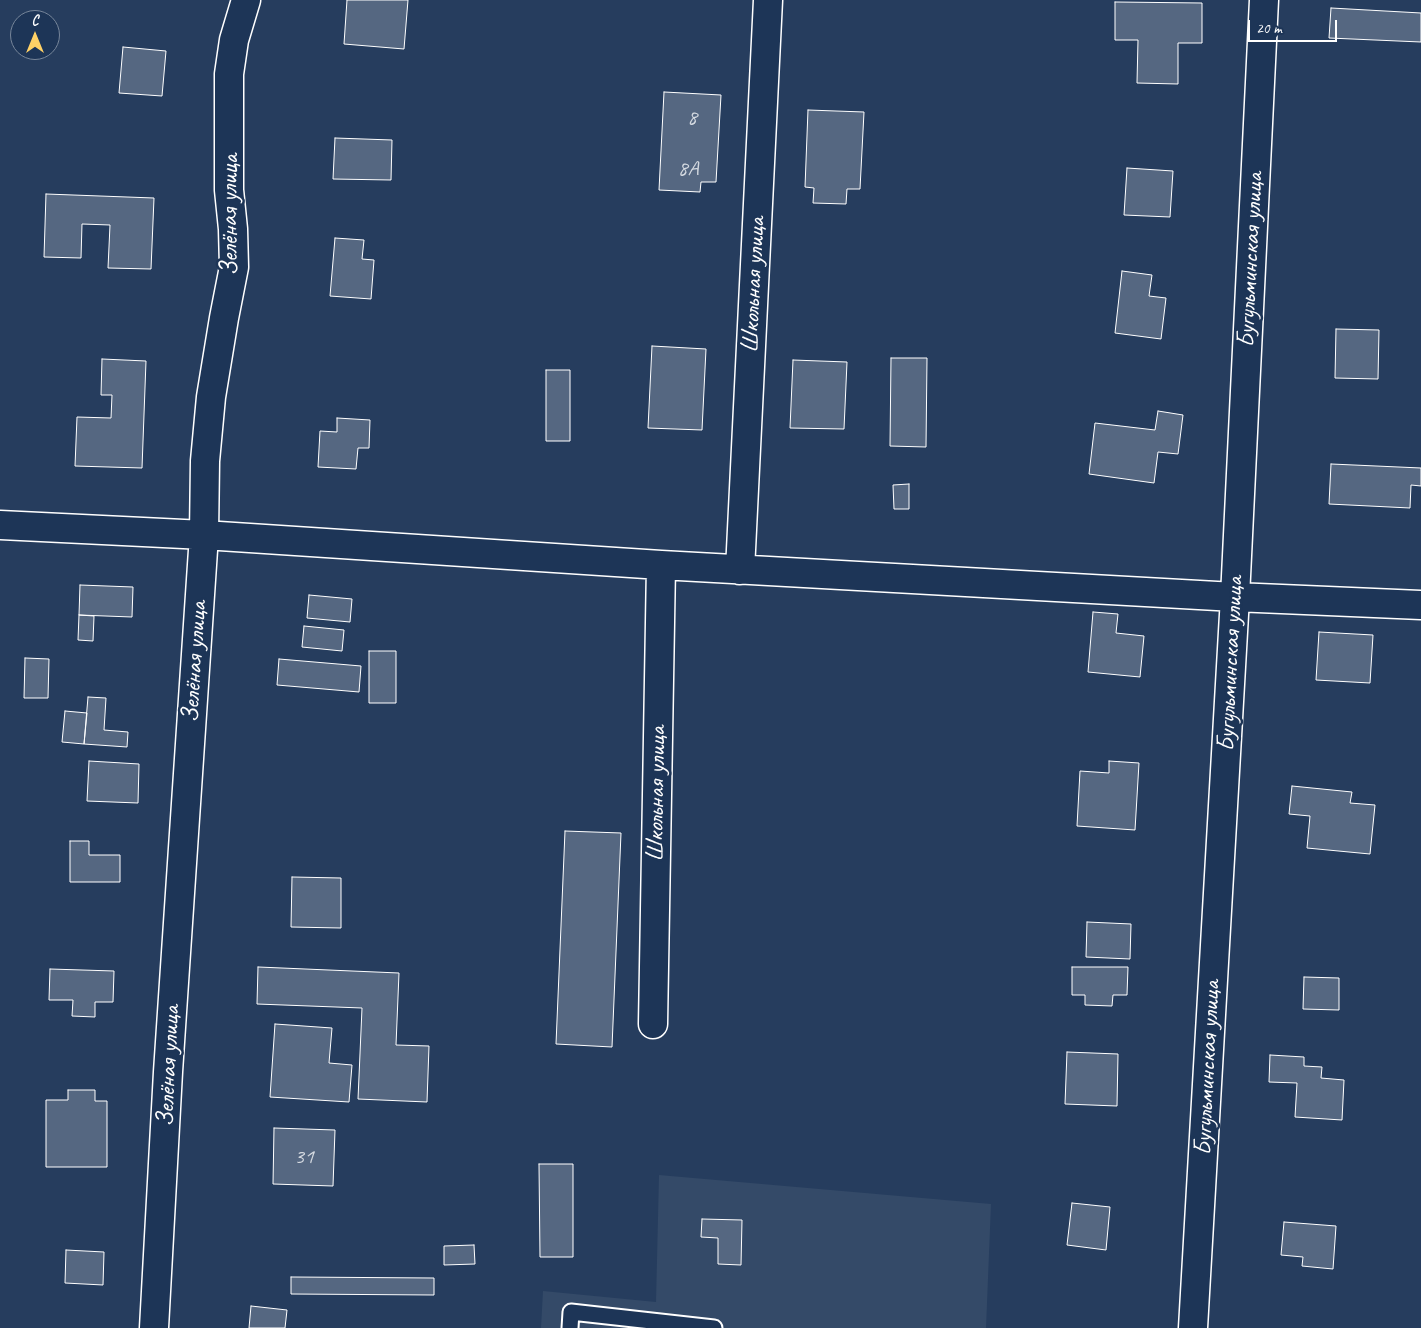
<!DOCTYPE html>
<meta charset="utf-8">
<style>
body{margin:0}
#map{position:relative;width:1421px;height:1328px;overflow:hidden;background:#263d5e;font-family:Caveat,sans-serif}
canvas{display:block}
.north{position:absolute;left:10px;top:10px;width:50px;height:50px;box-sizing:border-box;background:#1d3557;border:1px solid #77869a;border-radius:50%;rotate:0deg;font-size:14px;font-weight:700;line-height:20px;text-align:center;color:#fff}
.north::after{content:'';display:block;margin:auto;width:18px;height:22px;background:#ffd166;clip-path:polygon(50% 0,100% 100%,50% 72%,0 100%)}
.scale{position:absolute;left:1248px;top:20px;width:89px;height:22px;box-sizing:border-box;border:2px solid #fff;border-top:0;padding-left:6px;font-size:15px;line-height:18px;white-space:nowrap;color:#fff;-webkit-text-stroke:4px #1d3557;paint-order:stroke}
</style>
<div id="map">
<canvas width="1421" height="1328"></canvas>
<div class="north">С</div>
<div class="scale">20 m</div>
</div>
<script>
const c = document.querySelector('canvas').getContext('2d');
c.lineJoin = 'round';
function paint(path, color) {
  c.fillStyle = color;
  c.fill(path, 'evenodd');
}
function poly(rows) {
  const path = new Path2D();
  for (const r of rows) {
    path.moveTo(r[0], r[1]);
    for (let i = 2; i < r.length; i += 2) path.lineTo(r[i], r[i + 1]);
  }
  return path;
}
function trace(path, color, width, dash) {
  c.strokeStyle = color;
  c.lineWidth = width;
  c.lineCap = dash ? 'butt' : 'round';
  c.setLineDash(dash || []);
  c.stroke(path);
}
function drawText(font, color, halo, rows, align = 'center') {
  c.font = font + ' Caveat,sans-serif';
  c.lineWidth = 5;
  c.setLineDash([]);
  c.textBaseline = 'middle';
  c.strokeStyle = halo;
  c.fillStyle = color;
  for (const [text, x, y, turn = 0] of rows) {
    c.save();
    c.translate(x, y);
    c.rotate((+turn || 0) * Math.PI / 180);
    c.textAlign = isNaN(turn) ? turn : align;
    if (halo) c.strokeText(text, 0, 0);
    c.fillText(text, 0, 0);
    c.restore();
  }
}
paint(poly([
 [659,1175,991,1204,986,1328,541,1328,543,1291,656,1302]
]), '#344a68');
const building = poly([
 [347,0,408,0,404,49,344,44,347,0],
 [1115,2,1202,3,1202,43,1178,43,1178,84,1137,83,1138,40,1115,40,1115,2],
 [1331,8,1421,13,1421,42,1329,38,1331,8],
 [123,47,166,51,162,96,119,93,123,47],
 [664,92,721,95,716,182,701,182,700,192,659,190,664,92],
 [808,110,864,112,860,189,847,189,846,204,813,203,814,188,805,187,808,110],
 [335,138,392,140,391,180,333,179,335,138],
 [1127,168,1173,171,1170,217,1124,215,1127,168],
 [46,194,154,198,151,269,108,268,110,225,82,224,81,258,44,257,46,194],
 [335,238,364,240,362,259,374,260,371,299,330,296,335,238],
 [1122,271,1152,275,1149,296,1166,298,1161,339,1115,333,1122,271],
 [1336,329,1379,330,1378,379,1335,378,1336,329],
 [652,346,706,349,702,430,648,428,652,346],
 [891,358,927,358,926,447,890,446,891,358],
 [102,359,146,361,142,468,75,466,77,417,111,418,112,395,101,395,102,359],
 [793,360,847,362,844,429,790,428,793,360],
 [546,370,570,370,570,441,546,441,546,370],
 [1158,411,1183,415,1178,454,1158,452,1154,483,1089,474,1095,423,1155,430,1158,411],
 [337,418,370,420,369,448,358,448,356,469,318,467,320,431,337,432,337,418],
 [1331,464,1421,468,1421,486,1411,485,1410,508,1329,504,1331,464],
 [909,484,909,509,894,509,893,485,909,484],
 [80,585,133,587,132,617,79,615,80,585],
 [309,595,352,599,350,622,307,618,309,595],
 [1093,612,1118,614,1116,633,1144,636,1140,677,1088,672,1093,612],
 [79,615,94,616,93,641,78,640,79,615],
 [304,626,344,630,342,651,302,647,304,626],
 [1319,632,1373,635,1370,683,1316,680,1319,632],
 [369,651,396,651,396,703,369,703,369,651],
 [25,658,49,659,48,698,24,698,25,658],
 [279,659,361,666,359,692,277,685,279,659],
 [88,697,106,698,104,730,128,732,127,747,84,744,88,697],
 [65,711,87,713,84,744,62,742,65,711],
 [89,761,139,764,138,803,87,801,89,761],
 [1109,761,1139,763,1135,830,1077,826,1080,771,1109,773,1109,761],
 [1292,786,1352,792,1350,803,1375,805,1370,854,1307,848,1310,816,1289,814,1292,786],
 [565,831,621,833,612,1047,556,1044,565,831],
 [70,841,89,841,89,855,120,855,120,882,70,882,70,841],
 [292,877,341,878,341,928,291,927,292,877],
 [1087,922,1131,924,1130,959,1086,957,1087,922],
 [258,967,399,973,396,1045,429,1046,427,1102,358,1099,362,1008,257,1004,258,967],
 [1072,967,1128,967,1127,995,1113,995,1112,1006,1085,1005,1085,995,1072,995,1072,967],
 [50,969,114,971,113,1002,95,1002,95,1017,72,1016,73,1000,49,1000,50,969],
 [1304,977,1339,978,1339,1010,1303,1009,1304,977],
 [275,1024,332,1028,329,1063,352,1065,349,1102,270,1097,275,1024],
 [1067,1052,1118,1054,1117,1106,1065,1104,1067,1052],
 [1270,1055,1304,1057,1304,1066,1322,1067,1321,1078,1344,1080,1342,1120,1295,1117,1297,1083,1269,1082,1270,1055],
 [68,1090,95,1090,95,1101,107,1101,107,1167,46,1167,46,1100,68,1100,68,1090],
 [274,1128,335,1130,333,1186,273,1184,274,1128],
 [539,1164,573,1164,573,1257,540,1257,539,1164],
 [1072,1203,1110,1207,1106,1250,1067,1245,1072,1203],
 [702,1219,742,1220,741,1265,718,1264,718,1238,701,1237,702,1219],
 [1284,1222,1336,1226,1333,1269,1302,1266,1303,1257,1281,1255,1284,1222],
 [474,1245,475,1264,444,1265,444,1246,474,1245],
 [66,1250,104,1252,103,1285,65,1283,66,1250],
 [291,1277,434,1278,434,1295,291,1294,291,1277],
 [251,1306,287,1310,285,1328,249,1328,251,1306]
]);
paint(building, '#556781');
trace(building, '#fff', 1);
const lane = poly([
 [570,1328,571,1312,714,1328]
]);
const street = poly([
 [0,525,204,535,661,565,1235,597,1421,605],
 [740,570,768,0],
 [653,1024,661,565],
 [154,1328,168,1072,204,535,205,461,211,397,224,318,234,267,233,229,229,190,229,74,234,40,246,0],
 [1193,1328,1235,597,1264,0]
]);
trace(lane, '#fff', 19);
trace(street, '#fff', 31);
trace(lane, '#1d3557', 15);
trace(street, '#1d3557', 28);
drawText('22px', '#d4d9e0', null, [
 ["8",692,118],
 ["8А",688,169],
 ["31",304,1157]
]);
drawText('25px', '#fff', '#1d3557', [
 ["Зелёная улица",230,215,-90],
 ["Бугульминская улица",1251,260,-87],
 ["Школьная улица",754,285,-87],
 ["Зелёная улица",195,662,-86],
 ["Бугульминская улица",1231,664,-87],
 ["Школьная улица",657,794,-89],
 ["Зелёная улица",169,1066,-87],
 ["Бугульминская улица",1208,1068,-87]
]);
</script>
